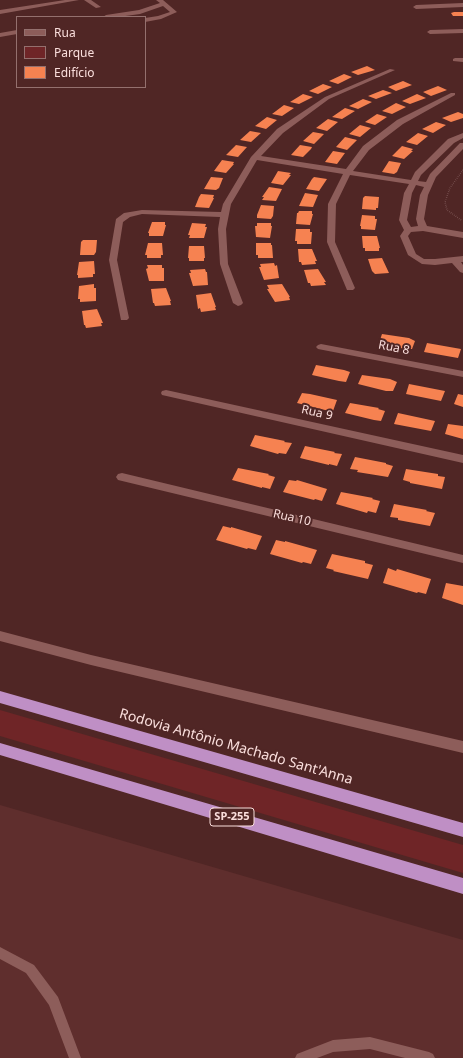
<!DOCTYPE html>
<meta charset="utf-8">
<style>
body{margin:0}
#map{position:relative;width:463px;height:1058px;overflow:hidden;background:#502625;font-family:"Noto Sans",sans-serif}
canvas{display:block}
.legend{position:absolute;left:16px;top:16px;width:130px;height:72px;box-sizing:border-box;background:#502625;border:1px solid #94706e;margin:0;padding:5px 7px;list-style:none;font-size:12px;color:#fadedc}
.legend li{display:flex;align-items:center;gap:8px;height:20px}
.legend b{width:20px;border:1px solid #94706e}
</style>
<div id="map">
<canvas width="463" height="1058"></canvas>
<ul class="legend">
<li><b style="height:5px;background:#8d5d5a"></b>Rua</li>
<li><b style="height:11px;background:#6f2527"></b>Parque</li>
<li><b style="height:11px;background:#f68251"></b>Edifício</li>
</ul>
</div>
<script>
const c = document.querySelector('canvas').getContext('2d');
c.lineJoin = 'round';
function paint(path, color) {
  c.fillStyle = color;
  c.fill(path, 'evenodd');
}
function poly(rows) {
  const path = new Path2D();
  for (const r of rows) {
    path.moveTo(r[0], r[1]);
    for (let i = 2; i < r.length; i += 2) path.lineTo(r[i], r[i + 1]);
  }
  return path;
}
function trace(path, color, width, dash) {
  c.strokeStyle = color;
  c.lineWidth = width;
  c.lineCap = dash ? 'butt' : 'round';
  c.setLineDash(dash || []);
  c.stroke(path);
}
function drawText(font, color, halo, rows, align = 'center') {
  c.font = font + ' "Noto Sans",sans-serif';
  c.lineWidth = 4;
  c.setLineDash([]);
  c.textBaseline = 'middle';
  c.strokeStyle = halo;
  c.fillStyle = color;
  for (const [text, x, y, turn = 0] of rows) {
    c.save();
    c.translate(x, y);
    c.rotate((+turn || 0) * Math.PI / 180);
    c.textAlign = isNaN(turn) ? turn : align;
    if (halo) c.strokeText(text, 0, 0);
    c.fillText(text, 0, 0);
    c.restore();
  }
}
paint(poly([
 [0,805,463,940,463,1058,0,1058]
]), '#5f2e2d');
paint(poly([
 [0,710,463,845,463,873,0,736]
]), '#6f2527');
paint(poly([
 [454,12,463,12,463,16,453,16,451,13],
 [367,66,375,70,358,75,351,72],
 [344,74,352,77,338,84,329,81],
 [403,81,412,85,396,91,388,87],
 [323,84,332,87,318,94,309,91],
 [438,86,447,90,431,96,423,92],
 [383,90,392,93,376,99,368,96],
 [303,94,313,97,299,104,290,102],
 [417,94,426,98,410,104,402,101],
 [363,99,372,102,358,109,349,106],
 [396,103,406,107,392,114,382,111],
 [284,105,294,108,282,116,272,114],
 [345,108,355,111,342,119,332,117],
 [458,112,463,114,463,118,451,122,442,118],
 [377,114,387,117,375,125,365,122],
 [267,117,277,120,266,129,255,126],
 [328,119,338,122,327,131,316,128],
 [436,122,446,125,433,133,422,129],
 [360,125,371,128,360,137,349,134],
 [250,131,261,133,251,142,240,140],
 [313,132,324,134,314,144,303,141],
 [418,133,428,136,417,145,406,142],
 [345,137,357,140,347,150,336,147],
 [236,145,247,147,238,157,226,155],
 [300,145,312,147,311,149,303,157,291,155],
 [402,146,413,149,411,151,413,151,404,159,392,156],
 [333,151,345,153,337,164,325,162],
 [222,160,234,162,233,164,234,164,226,173,214,171],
 [389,161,401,163,397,172,394,174,382,172],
 [278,171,291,173,289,175,291,175,283,185,271,183],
 [211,177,223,178,219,188,216,190,204,189],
 [314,177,327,179,319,191,306,189,312,179],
 [269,187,282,189,276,201,262,200,264,197,262,197],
 [305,193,318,195,313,207,299,206],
 [201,194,214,195,213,198,214,198,209,208,195,207,199,197],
 [365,196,379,197,378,208,376,208,376,210,362,209,363,198],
 [261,205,274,206,273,216,271,219,257,218,257,215],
 [299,211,312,211,312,214,313,214,310,225,296,224,297,213,298,213],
 [362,215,375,216,375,219,377,219,375,230,361,229,361,226,360,226],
 [152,222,165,222,165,225,166,225,163,236,149,236,149,233,148,233],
 [192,223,206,224,205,227,207,227,204,238,189,238,190,235,188,235],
 [257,223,271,223,271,226,272,226,270,238,256,237,255,226,257,226],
 [296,229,310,229,310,232,312,232,311,244,297,244,297,241,295,241],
 [362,236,377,236,380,248,379,248,379,251,365,251,365,248,363,248],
 [83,240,97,240,96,252,94,255,80,255,81,242],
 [148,243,162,243,163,255,161,255,161,258,147,258,147,255,145,255],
 [256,243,271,243,271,245,272,245,273,258,258,258,258,255,256,255],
 [189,246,204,246,205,258,204,258,204,261,189,261,189,258,188,258],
 [298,249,312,249,317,261,315,261,316,264,302,265,301,262,299,262],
 [382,258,389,273,375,274,372,271,368,259],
 [94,261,95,274,93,274,93,277,78,278,78,275,77,275,79,262],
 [274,263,275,266,277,265,279,278,264,280,259,267,261,267,260,264],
 [147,265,162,265,162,268,164,268,164,281,149,281,146,269,148,268],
 [205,269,206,272,207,272,208,285,193,286,189,273,191,273,190,270],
 [318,269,326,282,324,282,326,285,311,286,310,283,308,283,304,270],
 [94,284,94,288,96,288,96,301,80,302,80,299,78,299,79,286],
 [282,284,290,297,289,297,290,300,275,302,267,289,269,289,267,285],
 [166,288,171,301,170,301,171,305,155,306,154,303,153,303,151,289],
 [211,293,216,307,215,307,216,310,201,312,200,308,198,309,196,295],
 [97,309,103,323,101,323,102,326,86,328,85,325,84,325,82,311],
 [382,334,409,338,415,341,412,349,405,349,379,343],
 [427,343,461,349,458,358,424,352],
 [316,365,344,370,350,372,346,382,339,381,312,375],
 [362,375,390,379,397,382,393,391,386,391,358,384],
 [409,384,445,391,441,401,406,394],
 [302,393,310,394,337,400,333,411,325,410,297,403],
 [458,394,463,395,463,407,454,404],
 [350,403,379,408,378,409,385,411,381,421,374,420,345,413],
 [398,413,435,421,431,431,394,424],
 [448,424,463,426,463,439,445,434],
 [255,435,285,441,284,442,292,443,286,454,279,453,278,454,250,446],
 [305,446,335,452,334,453,342,454,337,466,329,464,329,465,300,458],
 [355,457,386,463,386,464,393,466,388,477,357,472,358,470,350,469],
 [238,468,269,474,268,475,275,477,270,489,262,487,262,488,232,480],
 [406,469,438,474,438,476,445,477,442,489,410,483,410,482,403,480],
 [289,480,296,481,297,480,327,489,322,501,315,499,314,500,283,492],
 [341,492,373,498,372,499,380,501,376,513,368,511,367,513,336,504],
 [394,504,427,510,426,511,435,513,430,526,398,520,398,518,390,517],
 [223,526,231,528,231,527,262,536,256,550,248,548,247,549,216,540],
 [276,540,285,542,285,541,317,550,311,564,303,562,302,563,270,554],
 [332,554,365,561,365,563,373,565,368,579,333,571,334,570,326,568],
 [388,568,396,571,397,569,431,579,426,594,418,592,417,593,383,583],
 [446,583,463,586,463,605,442,598]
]), '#f68251');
trace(poly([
 [461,220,447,210,445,202,450,188,463,170]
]), '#896463', 1.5, [0.5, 1.5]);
paint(poly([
 [0,947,34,965,58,997,81,1058,69,1058,49,1005,26,973,0,959,0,947],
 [370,1037,429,1052,433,1054,435,1058,405,1058,370,1049,333,1052,317,1058,295,1058,297,1054,333,1040,370,1037]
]), '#8d5d5a');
paint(poly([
 [65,0,79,0,0,14,0,10,65,0],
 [84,0,91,0,101,7,96,8,84,0],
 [156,0,163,0,177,12,161,19,145,22,145,18,158,16,170,12,163,6,140,14,118,17,103,17,106,15,139,10,160,3,156,0],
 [463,3,463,7,416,9,413,7,416,5,463,3],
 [463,29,463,33,430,34,427,32,430,30,463,29],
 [17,30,17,34,0,37,0,33,17,30],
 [455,58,463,58,463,62,453,61,453,59,455,58],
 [390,69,395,70,329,99,283,133,261,156,346,169,363,146,397,120,451,93,455,93,455,95,403,124,369,150,353,171,411,180,415,172,448,139,463,133,463,138,454,143,421,175,418,181,426,182,430,174,460,143,463,143,463,149,436,177,428,195,424,219,427,226,463,232,463,238,423,231,411,232,408,236,416,254,424,259,435,259,463,256,463,262,461,262,463,265,463,273,460,272,452,263,435,265,422,264,408,255,400,236,404,230,399,220,404,193,409,184,350,175,336,204,335,242,355,288,353,290,347,290,327,242,328,204,343,174,257,160,231,204,226,229,228,264,243,303,241,305,238,306,233,303,220,264,218,229,220,217,142,214,130,217,123,222,117,260,129,318,127,320,121,320,109,260,116,219,124,213,142,210,221,212,223,204,251,157,277,129,325,97,390,69],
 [416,185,424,187,420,195,416,219,418,226,411,227,407,220,412,193,416,185],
 [321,344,463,371,463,377,318,349,316,347,318,345,321,344],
 [166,390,463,455,463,463,162,395,161,393,162,391,166,390],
 [122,473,463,555,463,563,118,480,116,477,118,474,122,473],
 [0,631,91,655,463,741,463,753,91,665,0,641,0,631]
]), '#8d5d5a');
paint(poly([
 [0,691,463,823,463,837,0,703,0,691],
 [0,743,463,878,463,894,0,755,0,743]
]), '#bf8fc5');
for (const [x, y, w] of [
 [232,817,44]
]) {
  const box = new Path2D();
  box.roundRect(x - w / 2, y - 9, w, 18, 3);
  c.fillStyle = '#502625';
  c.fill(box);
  trace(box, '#fadedc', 1);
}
drawText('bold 11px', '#fadedc', null, [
 ["SP-255",232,817]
]);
drawText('12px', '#fadedc', '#502625', [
 ["Rua 8",394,348,11],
 ["Rua 9",317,413,13],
 ["Rua 10",292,518,13]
]);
drawText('14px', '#fadedc', '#502625', [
 ["Rodovia Antônio Machado Sant'Anna",236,747,16]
]);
</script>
